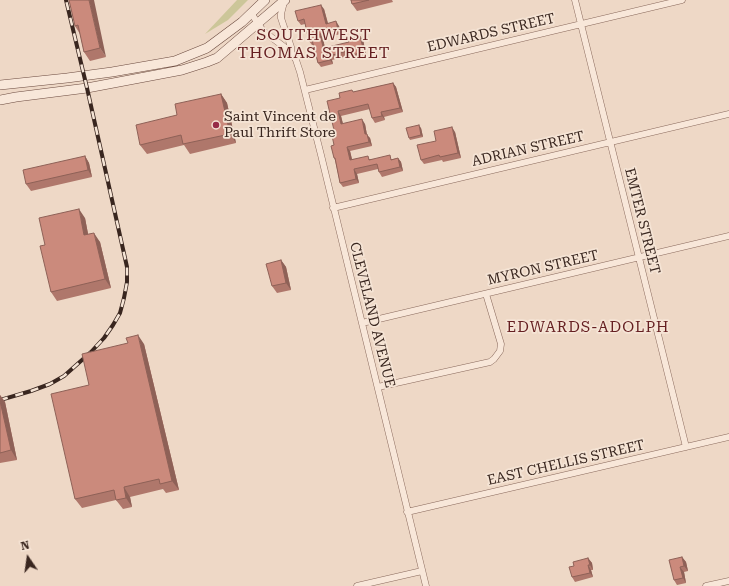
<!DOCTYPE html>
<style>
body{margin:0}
#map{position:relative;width:729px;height:586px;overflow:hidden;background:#eed8c6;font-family:"Roboto Serif",serif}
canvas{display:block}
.north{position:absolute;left:8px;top:538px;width:40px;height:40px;-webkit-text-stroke:3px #f5e4d5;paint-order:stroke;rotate:347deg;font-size:11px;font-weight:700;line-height:16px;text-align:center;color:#39261f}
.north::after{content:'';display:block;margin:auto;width:14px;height:18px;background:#39261f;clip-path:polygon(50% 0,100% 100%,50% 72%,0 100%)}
</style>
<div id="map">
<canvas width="729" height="586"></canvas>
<div class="north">N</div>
</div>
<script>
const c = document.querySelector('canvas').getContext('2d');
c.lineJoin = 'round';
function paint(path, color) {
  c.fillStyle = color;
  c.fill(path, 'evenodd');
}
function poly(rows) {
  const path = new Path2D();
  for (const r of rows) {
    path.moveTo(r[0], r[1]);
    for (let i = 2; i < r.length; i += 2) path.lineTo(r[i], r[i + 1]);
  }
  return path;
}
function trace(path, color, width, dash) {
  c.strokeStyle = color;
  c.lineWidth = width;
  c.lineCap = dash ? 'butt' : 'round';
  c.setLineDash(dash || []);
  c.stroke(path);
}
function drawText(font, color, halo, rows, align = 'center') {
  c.font = font + ' "Roboto Serif",serif';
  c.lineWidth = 3.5;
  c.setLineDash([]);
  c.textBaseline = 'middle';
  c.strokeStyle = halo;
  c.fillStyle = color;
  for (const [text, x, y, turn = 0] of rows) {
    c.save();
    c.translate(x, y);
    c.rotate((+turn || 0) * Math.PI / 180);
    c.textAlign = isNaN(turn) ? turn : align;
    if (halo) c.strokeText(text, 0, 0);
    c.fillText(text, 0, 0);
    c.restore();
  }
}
paint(poly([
 [237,0,248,0,228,20,205,34]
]), '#ccc699');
const street = poly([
 [575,0,686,447],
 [284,2,281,14,281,18,284,27,287,35,291,47,291,52],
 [251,13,263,31,291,52,296,60,300,72,321,155,426,586],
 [305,90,682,0],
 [333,208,729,114],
 [362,323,729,236],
 [378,387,490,362,494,359,500,351,501,344,486,294],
 [407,512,729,437],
 [357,586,422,571],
 [706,586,729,581]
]);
const secondary = poly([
 [0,85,67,78,112,72,175,61,207,48,242,22,265,0],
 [0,100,16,97,87,88,182,70,207,62,217,58,285,0]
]);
trace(street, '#89695c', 7);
trace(secondary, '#6b4a3f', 10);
trace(street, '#f8e7d9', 6);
trace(secondary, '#f8e7d9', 9);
const rail = poly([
 [0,400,31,391,50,384,64,376,91,352,104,338,113,325,120,313,124,298,127,282,127,267,123,249,87,88,66,0]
]);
trace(rail, '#39261f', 4);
trace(rail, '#f5e4d5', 2.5, [8]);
paint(poly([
 [69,0,106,57,90,61,84,52,80,34,75,26],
 [351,0,392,0,393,2,357,11,352,4],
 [324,9,328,23,339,26,341,34,323,38,325,48,363,40,367,57,355,60,352,55,332,60,333,64,321,67,318,63,314,45,312,45,309,41,305,24,301,25,298,21],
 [393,83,396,87,403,112,384,117,385,120,375,123,372,118,370,109,341,116,343,124,365,124,367,135,370,138,372,146,350,151,352,159,393,159,398,158,401,162,403,171,382,177,379,172,378,169,357,174,359,183,343,187,340,183,335,160,334,158,334,130,340,98,354,92],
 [221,94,227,103,236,143,190,154,184,145,147,154,140,145,177,115],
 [421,128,423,137,410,140,409,138],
 [455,132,461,158,443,162,442,160,424,164,421,160,436,141],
 [85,156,89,163,92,177,31,191,26,184],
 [85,218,88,234,100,242,111,288,57,301,51,292,45,245],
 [281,260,286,267,291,290,277,293,272,286],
 [144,344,179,490,166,493,163,489,130,497,132,507,123,509,116,500,82,508,75,499,89,385],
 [0,395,5,402,17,460,0,463],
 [682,557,686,562,688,571,684,572,686,583,677,585,674,580],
 [588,558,592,563,593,570,591,570,593,577,575,582,572,577,574,566]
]), '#af776b');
paint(poly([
 [89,0,94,0,106,57,100,48],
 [321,5,324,9,329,28,326,24],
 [336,21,339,26,341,34,338,30],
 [320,34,323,38,325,49,323,47],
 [360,36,363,40,367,57,364,52],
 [329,56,332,60,333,64,330,60],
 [393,83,396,87,403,112,400,108],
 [221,94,227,103,236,143,230,134],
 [338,111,341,116,344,128,341,124],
 [381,112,384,117,385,120,382,116],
 [362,119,365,124,367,135,370,138,372,146,369,142,365,134],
 [419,125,421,128,423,137,421,135],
 [452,127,455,132,461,158,458,153],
 [347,147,350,151,353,164,350,160],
 [85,156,89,163,92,177,88,170],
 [398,158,401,162,403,171,400,167],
 [354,169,357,174,359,183,356,179],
 [79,209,85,218,90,244,84,235],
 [94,233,100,242,111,288,105,279],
 [281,260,286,267,291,290,286,283],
 [138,335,144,344,179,490,172,481],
 [0,395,5,402,17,460,11,450,0,401],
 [124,487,130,497,132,507,126,498],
 [682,557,686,562,688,571,684,566],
 [588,558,592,563,593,570,590,565],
 [588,565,591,570,593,577,590,573],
 [680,567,684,572,686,583,683,578]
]), '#8e6157');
const building = poly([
 [69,0,89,0,100,48,84,52,78,25,75,26,69,0],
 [351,0,369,0,352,4,351,0],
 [321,5,326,24,336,21,338,30,320,34,323,47,324,46,324,48,349,42,348,39,360,36,364,52,352,55,351,50,329,56,330,60,318,63,312,40,309,41,304,19,298,21,295,11,321,5],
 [393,83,400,108,381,112,382,116,372,118,368,104,338,111,341,124,362,119,365,134,367,134,369,142,347,147,350,160,368,156,369,160,390,155,391,160,398,158,400,167,379,172,377,164,354,169,356,179,340,183,335,158,334,158,331,146,334,145,331,131,334,130,327,101,340,98,339,93,352,90,353,92,393,83],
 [221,94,230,134,183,144,181,135,140,145,136,125,177,115,175,104,221,94],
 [419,125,421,135,409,138,406,128,419,125],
 [452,127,458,153,440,157,439,155,421,160,417,145,436,141,434,131,452,127],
 [85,156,88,170,26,184,23,170,85,156],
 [79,209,84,235,94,233,105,279,51,292,40,246,45,245,39,218,79,209],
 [281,260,286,283,272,286,266,264,281,260],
 [138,335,172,481,160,484,159,479,124,487,126,498,116,500,114,490,75,499,51,394,89,385,82,354,128,343,126,338,138,335],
 [0,401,11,450,0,453,0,401],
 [682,557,684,566,680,567,683,578,674,580,669,560,682,557],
 [588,558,590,565,588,565,590,573,572,577,569,567,574,566,573,562,588,558]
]);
paint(building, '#cb8a7c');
trace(building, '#8e6157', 1);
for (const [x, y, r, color] of [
 [216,125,4,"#972c47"]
]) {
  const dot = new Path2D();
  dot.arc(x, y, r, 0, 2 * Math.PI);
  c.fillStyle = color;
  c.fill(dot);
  trace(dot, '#f5e4d5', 1.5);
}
drawText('14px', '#39261f', '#f5e4d5', [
 ["EDWARDS STREET",491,33,-13],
 ["ADRIAN STREET",528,149,-13],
 ["EMTER STREET",642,221,76],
 ["MYRON STREET",543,268,-13],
 ["CLEVELAND AVENUE",372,315,76],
 ["EAST CHELLIS STREET",566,463,-13]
]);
drawText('14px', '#39261f', '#f5e4d5', [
 ["Saint Vincent de",224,117],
 ["Paul Thrift Store",224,133]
], 'left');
c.letterSpacing = '1px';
drawText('15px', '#651f21', '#f5e4d5', [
 ["EDWARDS-ADOLPH",588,328]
]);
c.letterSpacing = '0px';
c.letterSpacing = '1px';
drawText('16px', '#651f21', '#f5e4d5', [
 ["SOUTHWEST",314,35],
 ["THOMAS STREET",314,53]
]);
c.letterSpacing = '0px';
</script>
